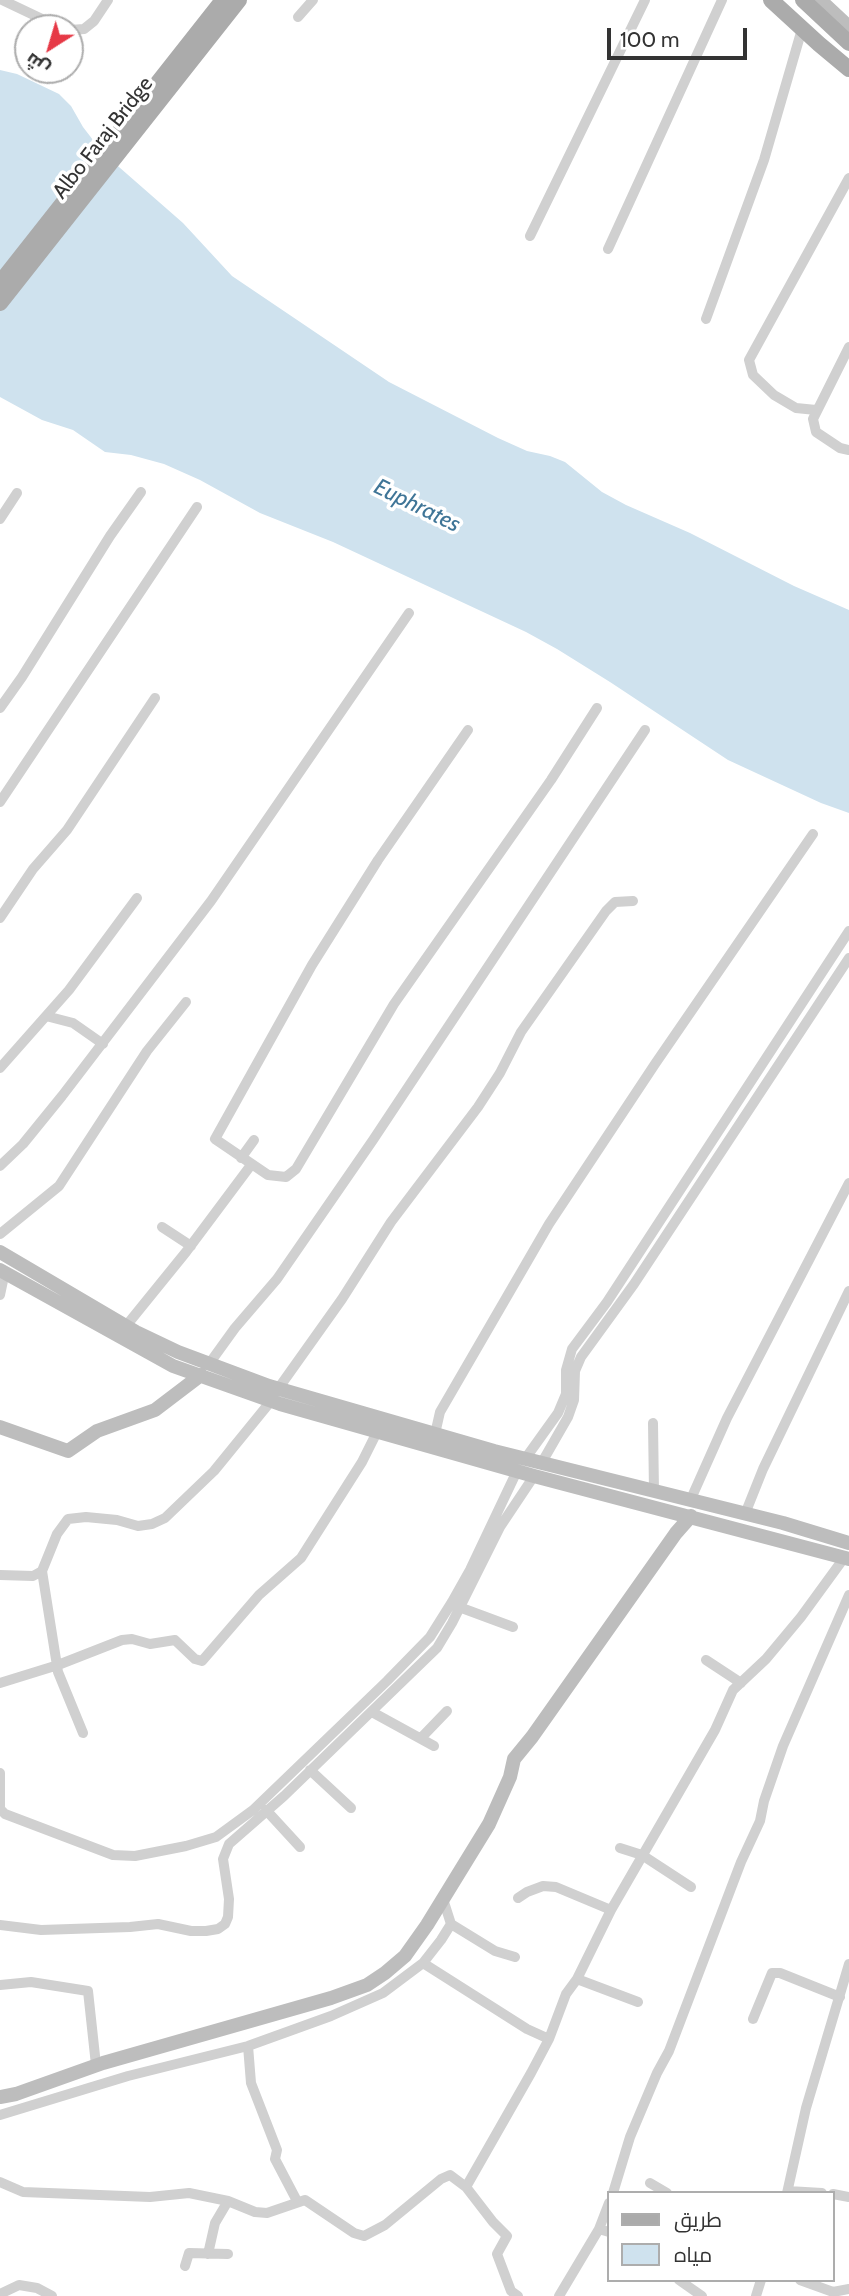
<!DOCTYPE html>
<meta charset="utf-8">
<style>
body{margin:0}
#map{position:relative;width:849px;height:2296px;overflow:hidden;background:#fff;font-family:Cabin,Cairo,sans-serif}
canvas{display:block}
.legend{position:absolute;left:607px;top:2191px;width:228px;height:91px;box-sizing:border-box;background:#fff;border:2px solid #adadad;margin:0;padding:9px 12px;list-style:none;font-size:21px;color:#333}
.legend li{display:flex;align-items:center;gap:14px;height:35px}
.legend b{width:35px;border:2px solid #adadad}
.north{position:absolute;left:14px;top:14px;width:70px;height:70px;box-sizing:border-box;background:#fff;border:2px solid #adadad;border-radius:50%;rotate:217deg;font-size:19px;font-weight:700;line-height:28px;text-align:center;color:#333}
.north::after{content:'';display:block;margin:auto;width:24px;height:32px;background:#e63946;clip-path:polygon(50% 0,100% 100%,50% 72%,0 100%)}
.scale{position:absolute;left:607px;top:28px;width:140px;height:32px;box-sizing:border-box;border:4px solid #333;border-top:0;padding-left:9px;font-size:21px;line-height:24px;white-space:nowrap;color:#333;-webkit-text-stroke:5px #fff;paint-order:stroke}
</style>
<div id="map">
<canvas width="849" height="2296"></canvas>
<ul class="legend">
<li><b style="height:9px;background:#ababab"></b>طريق</li>
<li><b style="height:19px;background:#cfe2ee"></b>مياه</li>
</ul>
<div class="north">ش</div>
<div class="scale">100 m</div>
</div>
<script>
const c = document.querySelector('canvas').getContext('2d');
c.lineJoin = 'round';
function paint(path, color) {
  c.fillStyle = color;
  c.fill(path, 'evenodd');
}
function poly(rows) {
  const path = new Path2D();
  for (const r of rows) {
    path.moveTo(r[0], r[1]);
    for (let i = 2; i < r.length; i += 2) path.lineTo(r[i], r[i + 1]);
  }
  return path;
}
function trace(path, color, width, dash) {
  c.strokeStyle = color;
  c.lineWidth = width;
  c.lineCap = dash ? 'butt' : 'round';
  c.setLineDash(dash || []);
  c.stroke(path);
}
function drawText(font, color, halo, rows, align = 'center') {
  c.font = font + ' Cabin,sans-serif';
  c.lineWidth = 7;
  c.setLineDash([]);
  c.textBaseline = 'middle';
  c.strokeStyle = halo;
  c.fillStyle = color;
  for (const [text, x, y, turn = 0] of rows) {
    c.save();
    c.translate(x, y);
    c.rotate((+turn || 0) * Math.PI / 180);
    c.textAlign = isNaN(turn) ? turn : align;
    if (halo) c.strokeText(text, 0, 0);
    c.fillText(text, 0, 0);
    c.restore();
  }
}
paint(poly([
 [0,70,17,74,59,94,71,106,83,127,103,153,183,223,232,276,389,382,498,438,527,451,550,456,565,462,602,492,626,505,690,533,794,586,849,610,849,813,821,803,728,760,610,682,557,649,526,632,333,542,260,513,200,480,164,464,131,455,105,452,73,430,42,420,0,397]
]), '#cfe2ee');
trace(poly([
 [2,0,61,28],
 [298,17,313,0],
 [70,30,84,29,94,21,108,0],
 [530,236,645,0],
 [608,249,722,0],
 [706,319,764,160,802,29],
 [849,347,813,419,816,432,840,448,849,450],
 [816,410,796,408,774,395,753,375,749,360,849,178],
 [0,519,17,493],
 [0,708,22,677,110,536,141,492],
 [468,730,378,860,312,965,215,1139,268,1175,286,1177,296,1169,394,1004,551,780,597,708],
 [0,802,197,507],
 [0,918,33,869,67,830,155,698],
 [46,1016,73,1023,103,1044],
 [0,1068,69,990,137,898],
 [241,1158,254,1140],
 [0,1166,23,1144,62,1096,211,901,409,613],
 [162,1227,191,1246],
 [0,1234,59,1186,147,1051,186,1002],
 [0,1295,4,1276],
 [126,1326,186,1252,251,1165],
 [209,1364,235,1328,277,1279,373,1140,645,730],
 [278,1389,342,1299,391,1222,478,1107,500,1073,521,1032,606,911,615,902,633,901],
 [653,1423,654,1492],
 [435,1434,440,1412,549,1224,655,1064,813,834],
 [525,1459,558,1413,566,1394,566,1370,572,1349,607,1302,849,931],
 [541,1464,568,1417,574,1400,575,1371,581,1357,634,1284,849,958],
 [690,1501,727,1418,849,1183],
 [745,1514,763,1469,849,1291],
 [42,1571,58,1672,83,1733],
 [0,1575,33,1576,42,1571,57,1534,68,1519,86,1517,117,1520,138,1526,152,1524,165,1518,214,1471,271,1401],
 [459,1607,513,1627],
 [706,1660,741,1683],
 [0,1683,58,1665,122,1640,132,1639,150,1644,175,1640,195,1659,202,1661,259,1595,301,1558,362,1462,377,1432],
 [372,1712,434,1746],
 [421,1738,447,1711],
 [310,1770,351,1808],
 [0,1773,0,1809,5,1814,113,1855,135,1856,186,1846,216,1837,253,1810,387,1681,430,1637,452,1602,470,1570,517,1471],
 [266,1810,300,1847],
 [620,1848,642,1855,691,1887],
 [518,1898,527,1892,543,1886,556,1887,611,1910],
 [451,1924,495,1951,515,1957],
 [0,1925,41,1930,130,1927,158,1924,191,1931,206,1931,218,1929,225,1924,228,1917,229,1899,223,1859,229,1844,284,1796,437,1648,452,1623,500,1527,534,1476],
 [423,1963,527,2029,549,2039],
 [577,1979,638,2002],
 [0,1985,31,1982,88,1991,96,2065],
 [753,2019,772,1973,780,1973,840,1997],
 [248,2046,251,2083,277,2150,275,2159,297,2201],
 [0,2115,128,2076,248,2046,331,2016,383,1993,423,1963,441,1940,451,1924,443,1899],
 [0,2182,23,2192,150,2197,189,2193,228,2201,255,2212,267,2213,305,2200,354,2233,364,2236,385,2225,441,2179,450,2175,466,2187],
 [650,2183,667,2193],
 [788,2191,822,2193],
 [613,2193,630,2137,657,2073,669,2051,741,1862,760,1821,764,1801,783,1746,849,1595],
 [787,2193,806,2108,849,1964],
 [833,2194,849,2197],
 [599,2229,609,2232],
 [208,2254,215,2223,228,2201],
 [185,2266,189,2253,228,2254],
 [679,2280,702,2296],
 [800,2280,833,2292,849,2289],
 [0,2294,19,2285,37,2288,52,2296],
 [518,2296,511,2291,497,2254,507,2236,493,2222,466,2187,531,2073,549,2039,566,1994,577,1979,611,1910,715,1730,733,1690,766,1659,801,1617,844,1558],
 [559,2296,599,2229,609,2203],
 [756,2296,761,2280]
]), '#d0d0d0', 10);
trace(poly([
 [820,0,849,27],
 [0,1252,136,1332,178,1352,269,1386,494,1451,783,1523,849,1543],
 [0,1270,173,1366,280,1404,534,1476,849,1559],
 [0,1427,68,1451,97,1431,155,1410,201,1375],
 [0,2097,16,2094,103,2063,331,1998,367,1985,385,1973,405,1956,427,1925,489,1824,510,1777,514,1759,532,1737,676,1533,691,1516]
]), '#bdbdbd', 14);
trace(poly([
 [771,0,819,44,849,69],
 [803,0,849,43],
 [0,283,223,0],
 [0,303,239,0]
]), '#ababab', 16);
drawText('21px', '#333', '#fff', [
 ["Albo Faraj Bridge",103,138,-52]
]);
drawText('italic 23px', '#3f7597', '#fff', [
 ["Euphrates",417,506,26]
]);
</script>
